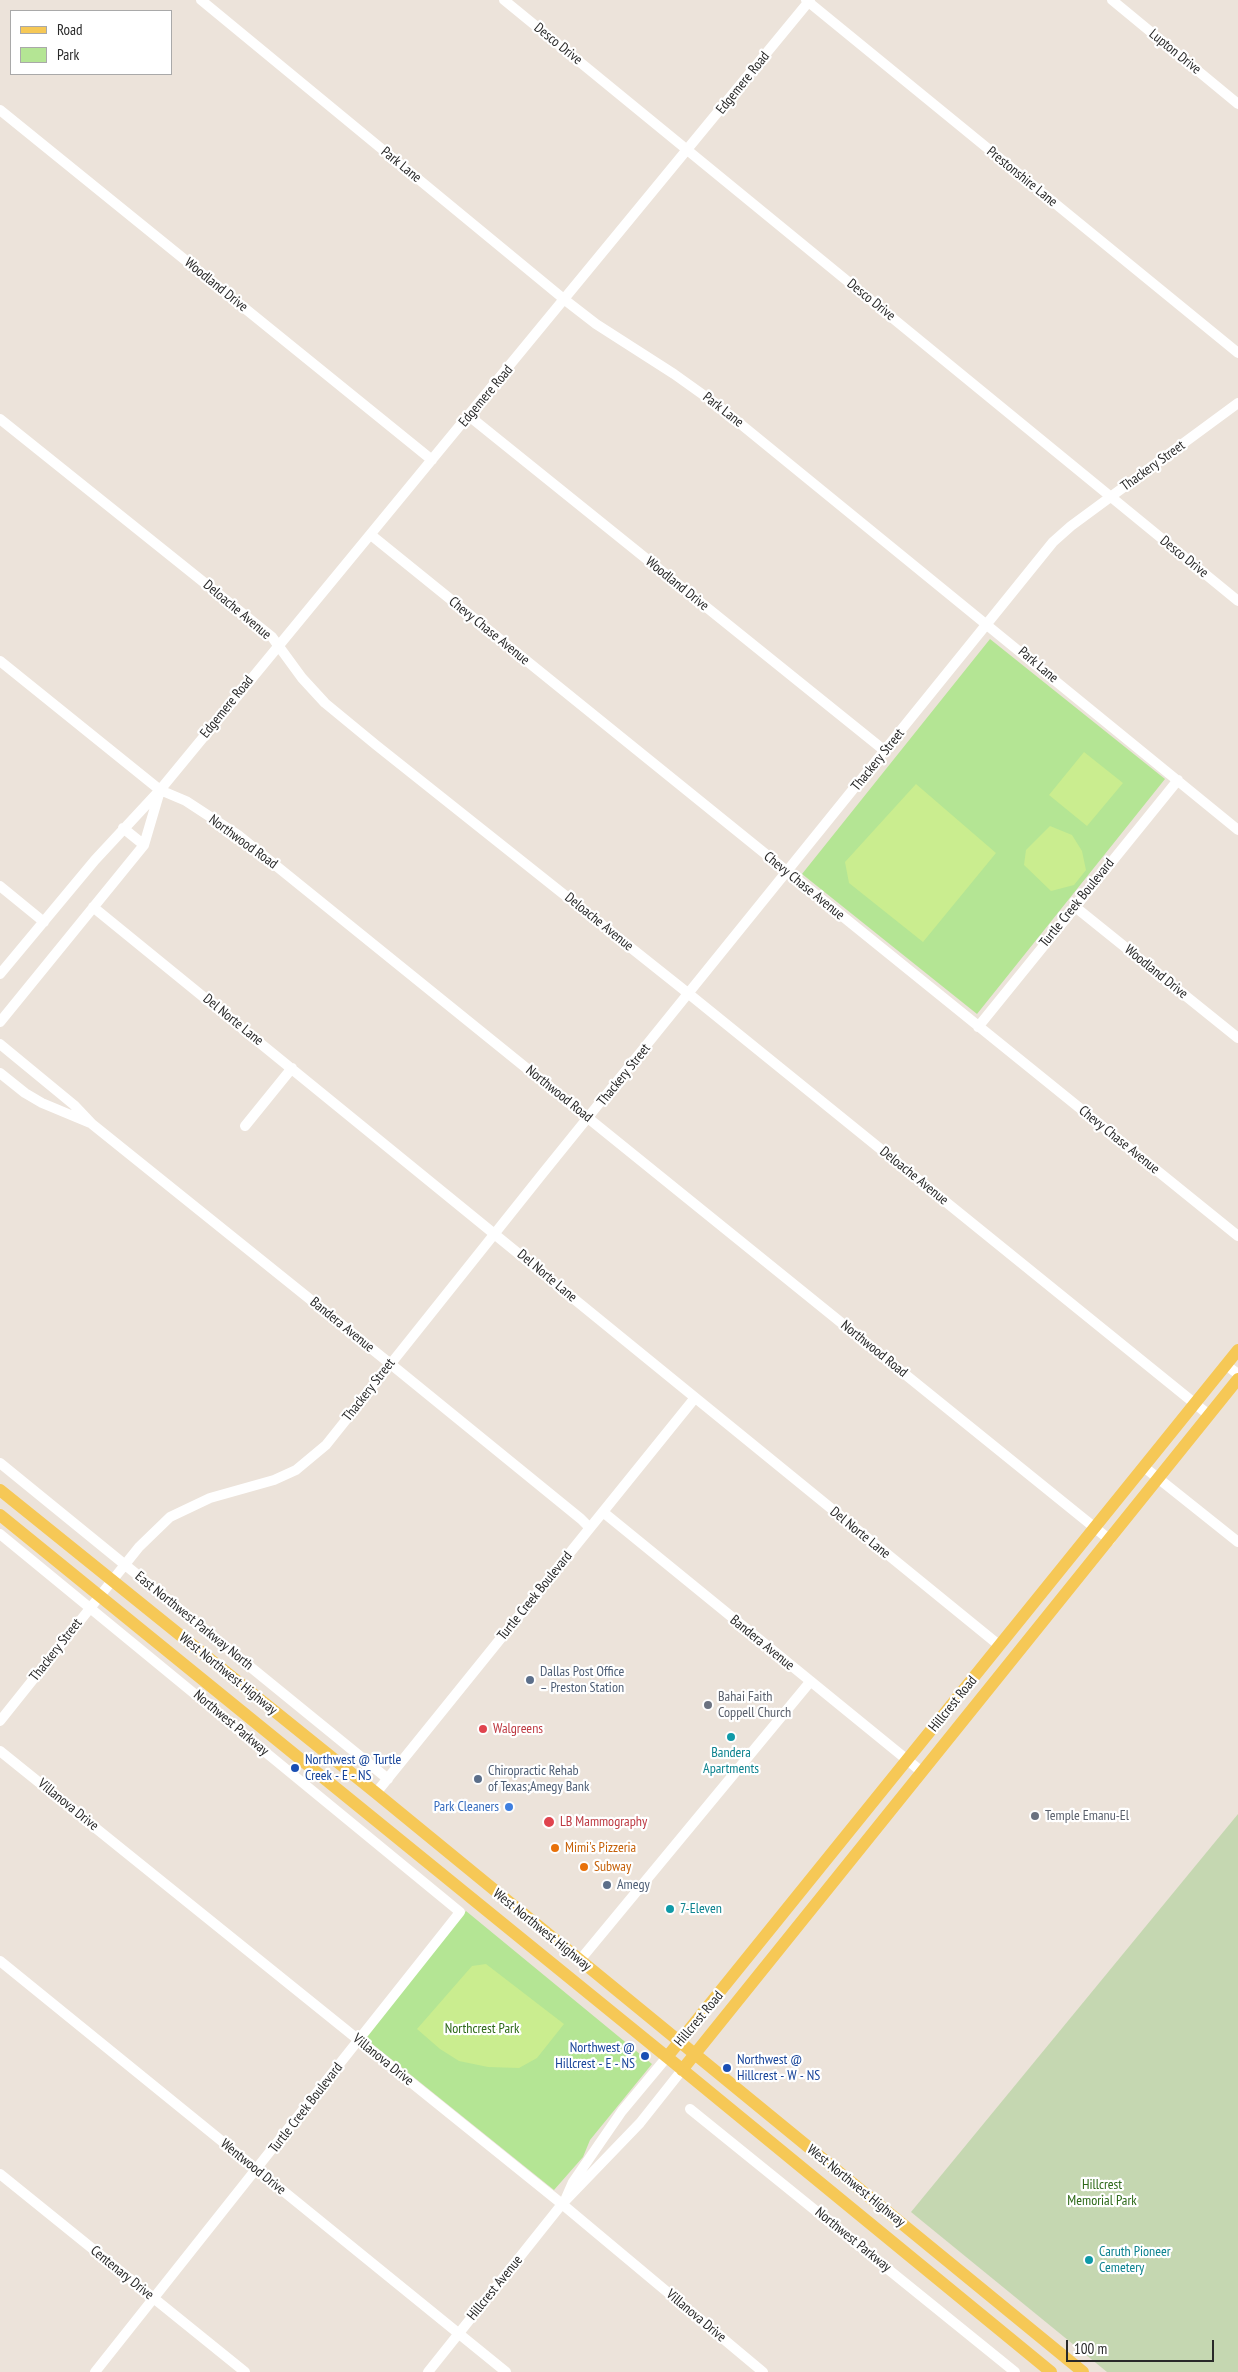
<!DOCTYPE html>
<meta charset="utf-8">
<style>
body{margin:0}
#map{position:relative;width:1238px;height:2372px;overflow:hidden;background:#ece3da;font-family:"PT Sans Narrow",sans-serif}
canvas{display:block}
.legend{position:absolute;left:10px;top:10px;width:162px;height:65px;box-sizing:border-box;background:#fff;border:1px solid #a9a9a9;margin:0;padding:6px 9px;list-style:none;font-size:15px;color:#292929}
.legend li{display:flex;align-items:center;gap:10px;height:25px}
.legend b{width:25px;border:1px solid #a9a9a9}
.scale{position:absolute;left:1066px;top:2340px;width:148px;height:22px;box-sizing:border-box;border:2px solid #292929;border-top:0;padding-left:6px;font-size:15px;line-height:18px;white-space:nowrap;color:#292929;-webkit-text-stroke:4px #fff;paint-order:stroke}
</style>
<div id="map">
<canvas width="1238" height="2372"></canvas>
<ul class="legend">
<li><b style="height:6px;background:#f6c856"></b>Road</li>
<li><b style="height:14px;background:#b4e594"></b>Park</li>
</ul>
<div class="scale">100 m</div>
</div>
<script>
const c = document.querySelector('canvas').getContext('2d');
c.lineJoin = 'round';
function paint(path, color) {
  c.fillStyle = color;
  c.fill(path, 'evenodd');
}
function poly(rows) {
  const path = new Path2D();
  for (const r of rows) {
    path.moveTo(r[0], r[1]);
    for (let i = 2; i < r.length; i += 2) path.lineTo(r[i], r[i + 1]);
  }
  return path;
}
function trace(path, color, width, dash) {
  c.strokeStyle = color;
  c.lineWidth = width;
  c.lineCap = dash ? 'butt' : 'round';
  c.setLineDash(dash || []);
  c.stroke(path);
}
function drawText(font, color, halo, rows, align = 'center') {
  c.font = font + ' "PT Sans Narrow",sans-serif';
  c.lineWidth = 4.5;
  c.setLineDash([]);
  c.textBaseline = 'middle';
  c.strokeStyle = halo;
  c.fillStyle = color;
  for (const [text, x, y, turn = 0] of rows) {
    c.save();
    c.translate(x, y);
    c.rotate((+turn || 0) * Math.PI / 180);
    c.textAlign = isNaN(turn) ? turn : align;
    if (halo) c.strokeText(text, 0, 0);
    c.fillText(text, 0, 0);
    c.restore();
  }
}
paint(poly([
 [990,639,1165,779,977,1014,802,874],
 [466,1911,652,2064,590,2140,583,2157,554,2190,365,2038]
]), '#b4e594');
paint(poly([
 [1238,1814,1238,2372,1107,2372,911,2212]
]), '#c5d7b1');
paint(poly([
 [1084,752,1123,783,1087,826,1049,795],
 [916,784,996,853,923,942,849,883,845,862],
 [1050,826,1072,835,1082,851,1086,870,1074,885,1051,891,1024,865,1026,850],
 [486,1964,564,2024,537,2058,519,2068,488,2067,459,2061,440,2049,417,2029,472,1966]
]), '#caed8f');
trace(poly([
 [201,0,565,300,596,324,674,374,716,404,1238,830],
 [504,0,1238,601],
 [806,0,1238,353],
 [1112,0,1238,104],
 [0,110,432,460],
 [469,416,885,751],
 [0,419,272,637,302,678,325,703,376,745,689,994,1209,1415],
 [371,535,1238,1236],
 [0,661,160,790,186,801,238,835,1110,1540],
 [123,828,144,845],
 [0,886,44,922],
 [1074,906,1238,1038],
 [93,907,1000,1646],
 [0,974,95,860,160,790,810,0],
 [0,1022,144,845,159,794],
 [978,1027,1178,780],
 [0,1044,74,1105,92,1124,398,1370,581,1519,590,1528],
 [0,1073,25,1093,42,1103,90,1123],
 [245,1126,292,1068],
 [1226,1365,1238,1374],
 [0,1463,388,1779],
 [1144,1467,1238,1542],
 [603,1512,922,1772],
 [0,1534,460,1912,95,2372],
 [0,1721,139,1547,170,1517,210,1498,274,1480,296,1470,326,1445,543,1173,1053,542,1071,526,1238,403],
 [0,1751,562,2204,763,2372],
 [376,1793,694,1399],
 [580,1960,810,1682],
 [0,1961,506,2372],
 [690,2109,1015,2372],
 [0,2174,245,2372],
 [566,2198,573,2182,622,2111,667,2057],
 [428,2372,562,2204,640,2123,682,2070]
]), '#fff', 10);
trace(poly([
 [0,1490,376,1793,1083,2372],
 [0,1515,667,2057,1051,2372],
 [667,2057,1238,1350],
 [682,2070,1238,1379]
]), '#f6c856', 12);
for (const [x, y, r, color] of [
 [530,1680,5,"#5c6f8a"],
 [708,1705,5,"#6b7280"],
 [483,1729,5,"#e0444e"],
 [731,1737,5,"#0f9aa8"],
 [295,1768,5,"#1a4fb4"],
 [478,1779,5,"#5c6f8a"],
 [509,1807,5,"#3f7fe0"],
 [1035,1816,5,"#6b7280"],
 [549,1822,6,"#e0444e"],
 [555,1848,5,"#e8710a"],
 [584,1867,5,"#e8710a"],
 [607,1885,5,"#5c6f8a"],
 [670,1909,5,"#0f9aa8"],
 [645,2056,5,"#1a4fb4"],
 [727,2068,5,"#1a4fb4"],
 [1089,2260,5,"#0f9aa8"]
]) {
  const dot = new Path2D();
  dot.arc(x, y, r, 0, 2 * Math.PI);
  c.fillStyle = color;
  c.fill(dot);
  trace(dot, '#fff', 2);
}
drawText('14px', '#292929', '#fff', [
 ["Desco Drive",558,44,39],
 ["Lupton Drive",1175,52,39],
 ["Edgemere Road",743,83,-51],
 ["Park Lane",401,165,39],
 ["Prestonshire Lane",1022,177,39],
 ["Woodland Drive",216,285,39],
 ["Desco Drive",871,300,39],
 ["Edgemere Road",486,396,-50],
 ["Park Lane",723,410,38],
 ["Thackery Street",1153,466,-36],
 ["Desco Drive",1184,557,39],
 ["Woodland Drive",677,584,39],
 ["Deloache Avenue",237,610,40],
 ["Chevy Chase Avenue",489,631,39],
 ["Park Lane",1038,665,40],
 ["Edgemere Road",227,707,-51],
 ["Thackery Street",878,760,-51],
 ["Northwood Road",243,842,36],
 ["Chevy Chase Avenue",804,886,39],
 ["Turtle Creek Boulevard",1077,903,-51],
 ["Deloache Avenue",599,922,39],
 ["Woodland Drive",1156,972,39],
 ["Del Norte Lane",233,1020,39],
 ["Thackery Street",624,1075,-51],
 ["Northwood Road",559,1094,39],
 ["Chevy Chase Avenue",1119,1140,39],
 ["Deloache Avenue",914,1176,39],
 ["Del Norte Lane",547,1276,40],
 ["Bandera Avenue",342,1325,39],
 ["Northwood Road",874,1349,39],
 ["Thackery Street",369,1390,-52],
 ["Del Norte Lane",860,1533,39],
 ["Turtle Creek Boulevard",535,1596,-51],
 ["East Northwest Parkway North",194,1621,39],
 ["Bandera Avenue",762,1643,39],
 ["Thackery Street",56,1650,-52],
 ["West Northwest Highway",228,1674,39],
 ["Hillcrest Road",953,1704,-51],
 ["Northwest Parkway",231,1723,40],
 ["Villanova Drive",68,1805,39],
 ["West Northwest Highway",542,1930,39],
 ["Hillcrest Road",699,2019,-50],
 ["Villanova Drive",383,2060,39],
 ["Turtle Creek Boulevard",306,2108,-52],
 ["Wentwood Drive",253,2167,39],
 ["West Northwest Highway",856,2186,39],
 ["Northwest Parkway",853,2240,39],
 ["Centenary Drive",122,2273,39],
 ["Hillcrest Avenue",495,2288,-51],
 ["Villanova Drive",696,2316,40]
]);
drawText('14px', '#4e5e75', '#fff', [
 ["Dallas Post Office",540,1672],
 ["– Preston Station",540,1688],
 ["Chiropractic Rehab",488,1771],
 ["of Texas;Amegy Bank",488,1787],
 ["Amegy",617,1885]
], 'left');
drawText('14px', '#5b616d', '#fff', [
 ["Bahai Faith",718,1697],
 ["Coppell Church",718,1713],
 ["Temple Emanu-El",1045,1816]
], 'left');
drawText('14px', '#be3a42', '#fff', [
 ["Walgreens",493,1729],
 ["LB Mammography",560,1822]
], 'left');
drawText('14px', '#0d838f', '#fff', [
 ["Bandera",731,1753,"center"],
 ["Apartments",731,1769,"center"],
 ["7-Eleven",680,1909],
 ["Caruth Pioneer",1099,2252],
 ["Cemetery",1099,2268]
], 'left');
drawText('14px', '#164399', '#fff', [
 ["Northwest @ Turtle",305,1760],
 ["Creek - E - NS",305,1776],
 ["Northwest @",635,2048,"right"],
 ["Hillcrest - E - NS",635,2064,"right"],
 ["Northwest @",737,2060],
 ["Hillcrest - W - NS",737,2076]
], 'left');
drawText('14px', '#366cbe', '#fff', [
 ["Park Cleaners",499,1807]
], 'right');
drawText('14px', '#c56008', '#fff', [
 ["Mimi's Pizzeria",565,1848],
 ["Subway",594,1867]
], 'left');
drawText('14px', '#2c6817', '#fff', [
 ["Northcrest Park",482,2029],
 ["Hillcrest",1102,2185],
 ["Memorial Park",1102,2201]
]);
</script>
